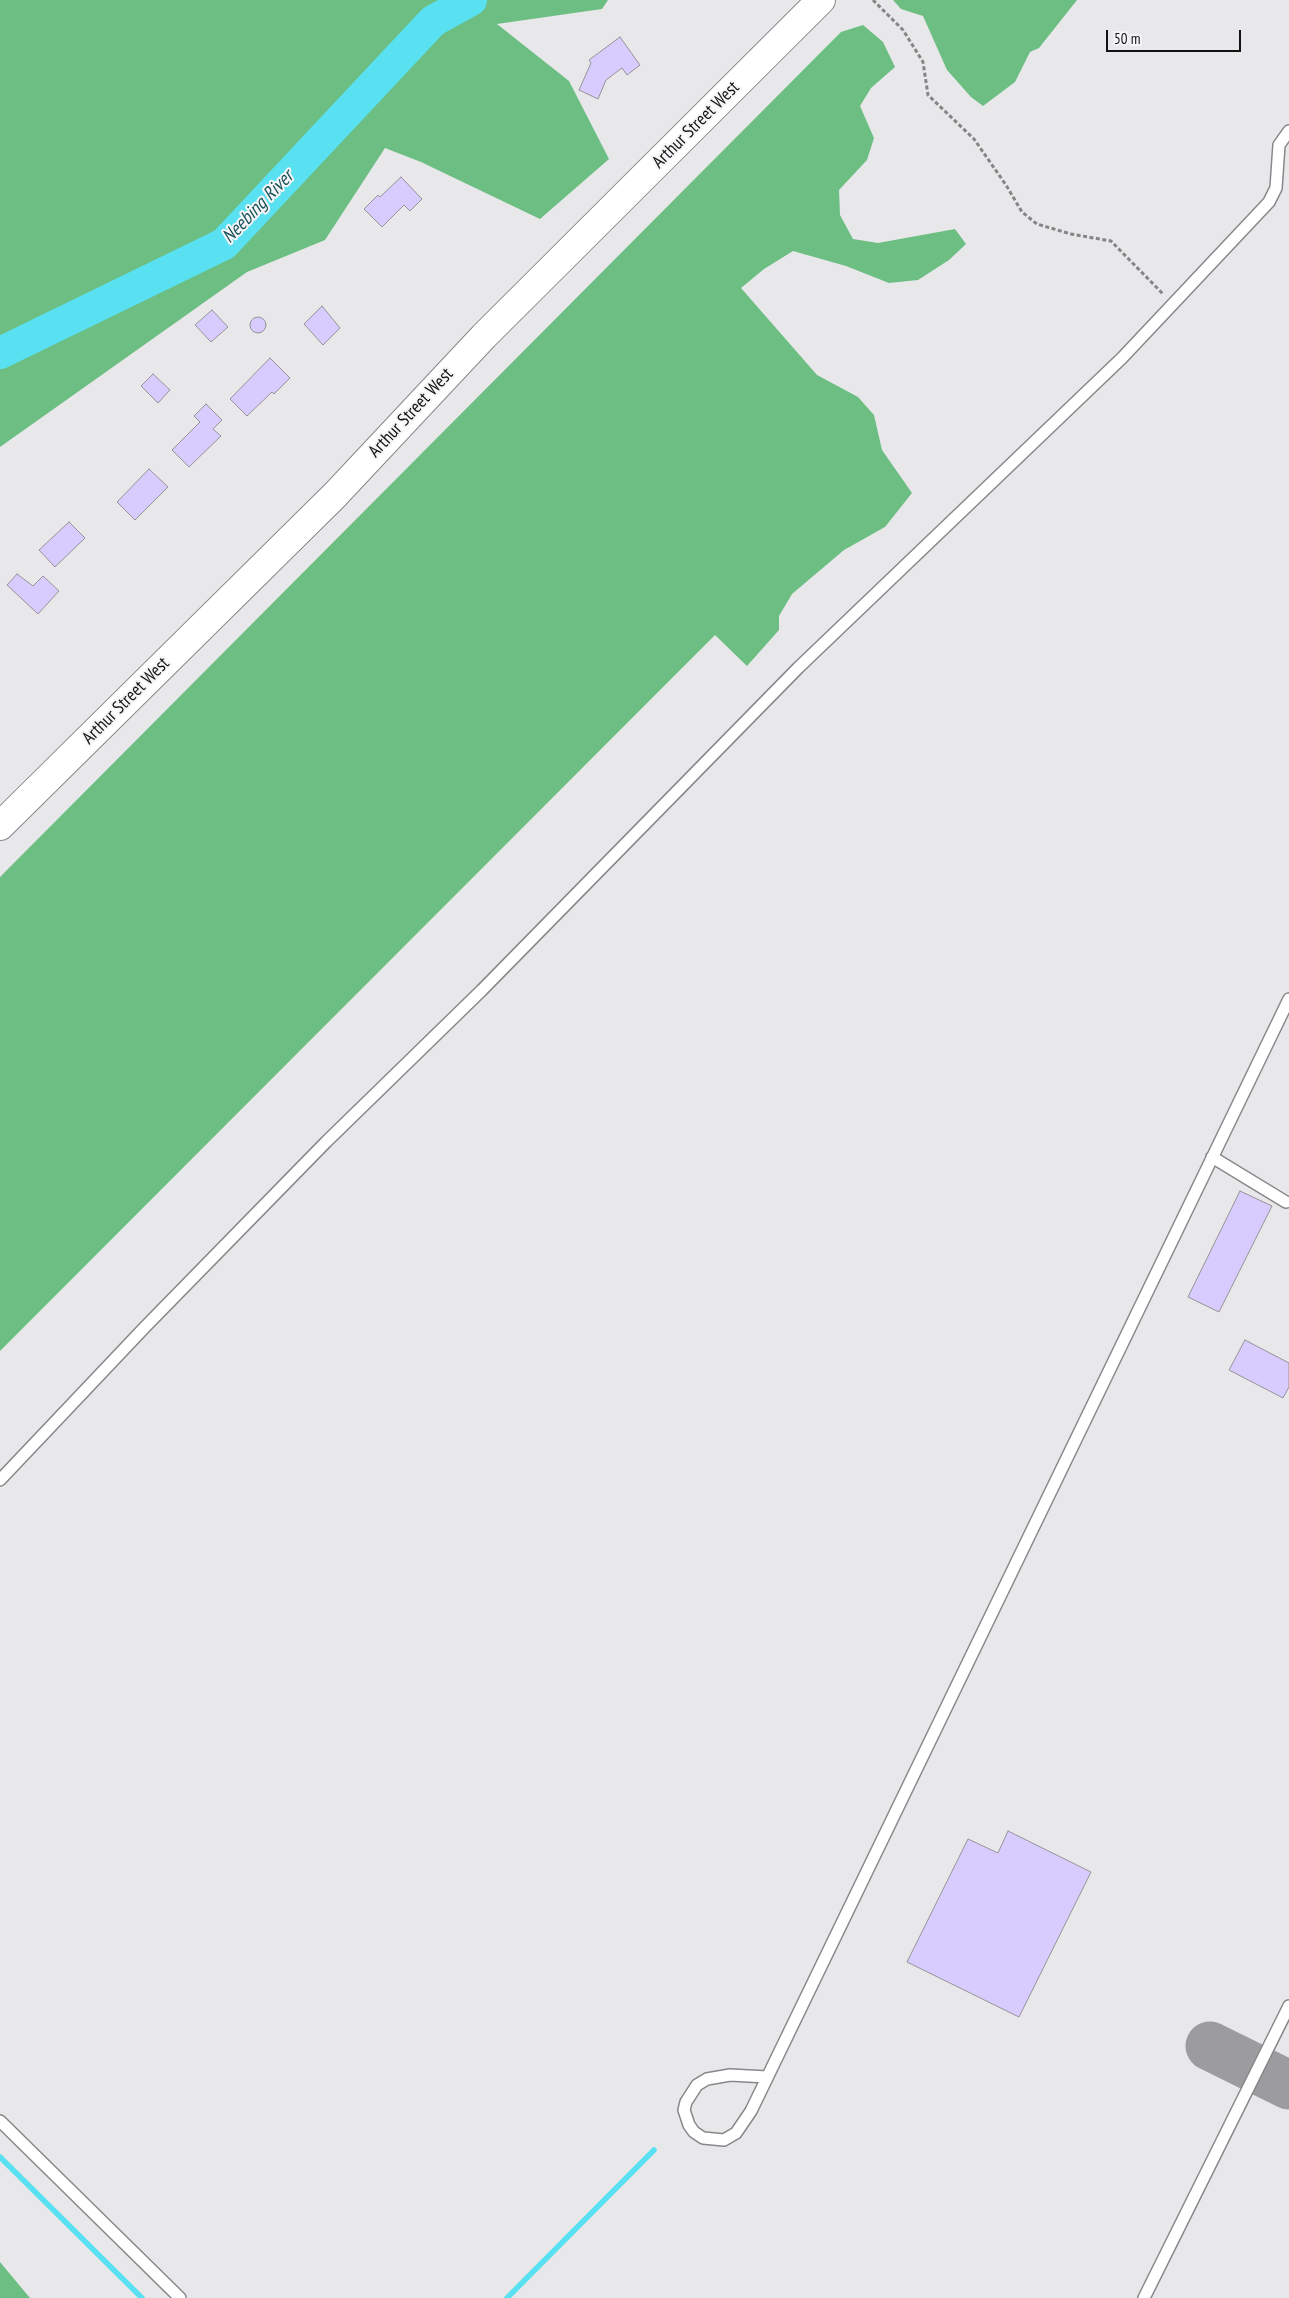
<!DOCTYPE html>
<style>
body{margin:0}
#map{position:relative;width:1289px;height:2298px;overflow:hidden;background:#e8e8ea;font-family:"PT Sans Narrow",sans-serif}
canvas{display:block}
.scale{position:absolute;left:1106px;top:30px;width:135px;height:22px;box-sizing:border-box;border:2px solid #121213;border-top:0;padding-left:6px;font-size:15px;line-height:18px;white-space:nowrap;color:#121213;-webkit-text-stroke:4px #f5f5f7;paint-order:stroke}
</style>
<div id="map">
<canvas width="1289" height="2298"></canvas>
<div class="scale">50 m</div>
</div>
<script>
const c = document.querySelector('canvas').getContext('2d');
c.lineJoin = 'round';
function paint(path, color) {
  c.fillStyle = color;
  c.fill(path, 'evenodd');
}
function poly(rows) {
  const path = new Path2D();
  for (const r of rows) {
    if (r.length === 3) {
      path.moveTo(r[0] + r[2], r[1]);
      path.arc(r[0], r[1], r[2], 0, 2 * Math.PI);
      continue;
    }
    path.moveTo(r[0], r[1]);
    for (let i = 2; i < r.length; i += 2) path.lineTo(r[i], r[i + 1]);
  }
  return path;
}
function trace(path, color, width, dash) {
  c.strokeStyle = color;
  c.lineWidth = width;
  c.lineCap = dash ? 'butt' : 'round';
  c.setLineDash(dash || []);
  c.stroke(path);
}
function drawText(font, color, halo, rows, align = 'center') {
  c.font = font + ' "PT Sans Narrow",sans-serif';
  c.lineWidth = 4;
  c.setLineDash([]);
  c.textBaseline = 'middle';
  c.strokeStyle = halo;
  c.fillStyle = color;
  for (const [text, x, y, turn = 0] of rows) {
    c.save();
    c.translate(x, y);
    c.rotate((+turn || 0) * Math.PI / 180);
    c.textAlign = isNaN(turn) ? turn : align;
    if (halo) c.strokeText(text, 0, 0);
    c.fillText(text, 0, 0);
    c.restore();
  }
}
paint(poly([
 [0,0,608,0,602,9,497,24,569,81,609,159,540,219,421,162,385,148,325,240,247,272,0,447],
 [893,0,1077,0,1039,48,1030,52,1015,82,983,106,971,97,947,70,923,16,901,9],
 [863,25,883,42,895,67,871,88,860,106,874,138,867,160,839,190,840,215,853,239,878,243,955,229,966,244,949,260,918,280,889,283,846,266,793,251,764,269,741,288,817,375,858,397,874,415,882,450,912,493,885,527,844,550,792,594,779,616,779,630,747,666,715,635,0,1351,0,877,841,32],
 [0,2262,30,2298,0,2298]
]), '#6cbe83');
trace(poly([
 [0,2157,142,2298],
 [507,2298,654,2150]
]), '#59e1f1', 5.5);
trace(poly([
 [0,353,224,244,433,21,471,0]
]), '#59e1f1', 32);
trace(poly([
 [1210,2046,1289,2085]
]), '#9c9c9e', 49);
const building = poly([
 [620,37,640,65,627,75,622,68,606,80,598,99,579,90,591,63,589,60,620,37],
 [401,177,422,199,410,211,404,205,382,227,364,209,378,195,380,197,401,177],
 [322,306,340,328,323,345,304,324,322,306],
 [212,310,228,327,211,342,195,325,212,310],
 [258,325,8],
 [270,358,290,378,274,394,272,392,247,416,230,399,270,358],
 [153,374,170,390,158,403,141,386,153,374],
 [206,404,222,420,213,429,221,436,189,467,172,450,200,422,194,416,206,404],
 [149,469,168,487,135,520,117,502,149,469],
 [69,522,85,538,55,567,39,550,69,522],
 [17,574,33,586,43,576,59,591,38,614,7,585,17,574],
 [1240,1191,1272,1206,1219,1312,1188,1297,1240,1191],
 [1245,1340,1289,1363,1289,1387,1283,1398,1229,1370,1245,1340],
 [1008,1831,1091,1872,1019,2017,907,1962,968,1839,998,1853,1008,1831]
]);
paint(building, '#d8cbfe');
trace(building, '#949395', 1);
const lane = poly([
 [1212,1157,1286,1202],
 [0,1480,145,1327,326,1142,482,990,798,668,1122,358,1269,202,1276,188,1279,145,1289,131],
 [767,2077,730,2075,707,2079,697,2085,686,2102,684,2110,689,2125,694,2132,703,2138,724,2140,736,2133,751,2111,1289,999],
 [0,2121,180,2298],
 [1144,2298,1289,2006]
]);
const secondary = poly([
 [0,826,335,495,484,336,821,0]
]);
trace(lane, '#88888b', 14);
trace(secondary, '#88888b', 30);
trace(poly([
 [873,0,903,30,923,62,928,95,974,139,1006,185,1022,212,1037,224,1071,234,1111,241,1163,294]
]), '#858586', 3, [4, 2.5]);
trace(lane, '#fff', 11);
trace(secondary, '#fff', 28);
drawText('18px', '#121213', '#f5f5f7', [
 ["Arthur Street West",696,125,-45],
 ["Arthur Street West",411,413,-47],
 ["Arthur Street West",126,701,-45]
]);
drawText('italic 19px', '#185259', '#f5f5f7', [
 ["Neebing River",258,207,-46]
]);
</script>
